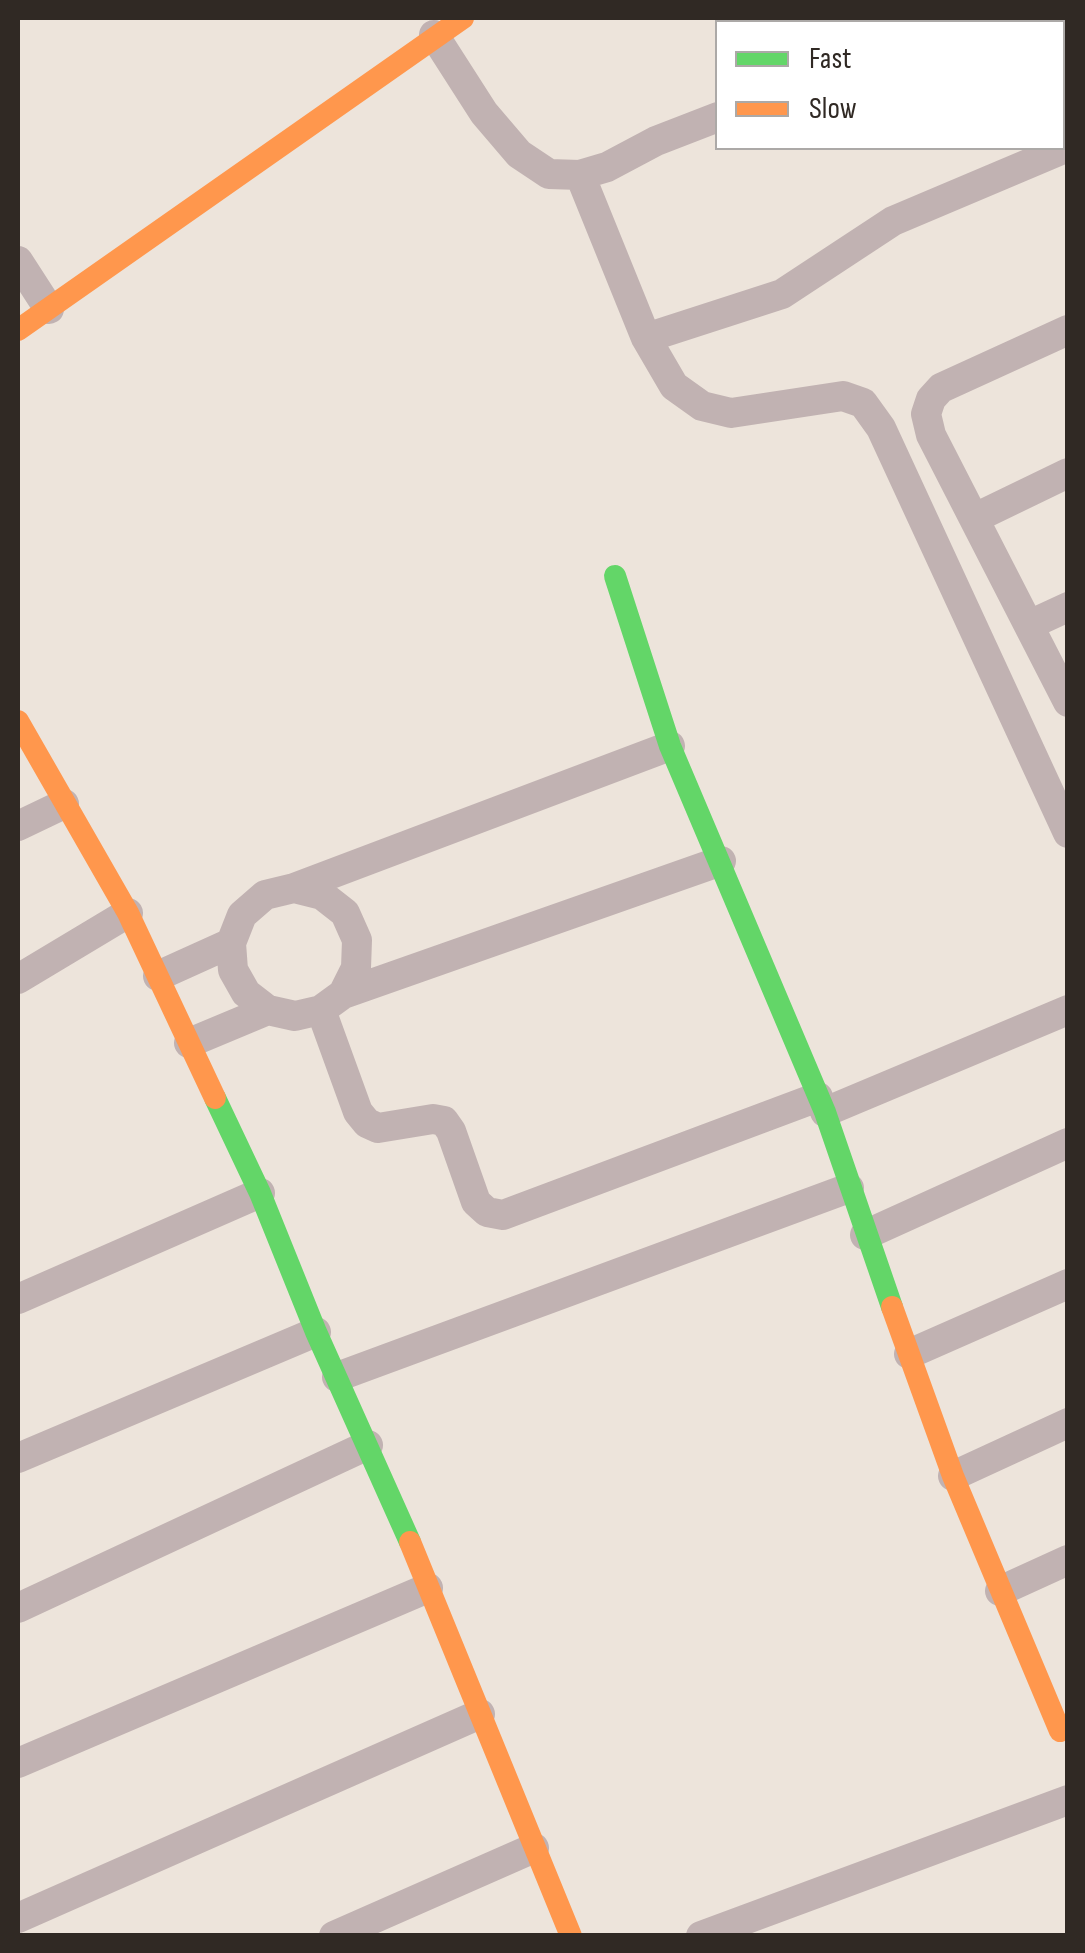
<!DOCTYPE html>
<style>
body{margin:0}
#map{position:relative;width:1085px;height:1953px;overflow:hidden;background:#ede4db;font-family:"Sofia Sans Condensed",sans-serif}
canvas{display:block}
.frame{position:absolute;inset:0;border:20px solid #302924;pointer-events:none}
.legend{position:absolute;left:715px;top:20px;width:350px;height:130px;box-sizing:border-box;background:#fff;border:2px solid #aca9a7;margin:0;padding:12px 18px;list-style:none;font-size:30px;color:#302924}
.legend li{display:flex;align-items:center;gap:20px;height:50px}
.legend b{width:50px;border:2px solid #aca9a7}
</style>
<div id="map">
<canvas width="1085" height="1953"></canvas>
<div class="frame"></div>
<ul class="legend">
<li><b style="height:12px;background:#63d668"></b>Fast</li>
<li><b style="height:12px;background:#ff974d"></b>Slow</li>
</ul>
</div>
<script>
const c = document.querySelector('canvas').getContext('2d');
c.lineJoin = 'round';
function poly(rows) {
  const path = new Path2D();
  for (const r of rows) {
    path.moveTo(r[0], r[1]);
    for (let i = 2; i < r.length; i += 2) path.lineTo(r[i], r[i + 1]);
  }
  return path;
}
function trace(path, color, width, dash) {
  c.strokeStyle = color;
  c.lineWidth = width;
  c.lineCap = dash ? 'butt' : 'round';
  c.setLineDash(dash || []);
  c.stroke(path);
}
trace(poly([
 [996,22,1016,18],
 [434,35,484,113,519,154,549,174,580,175,607,167,656,141,718,117],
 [580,175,646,338,674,386,702,406,731,413,843,396,863,403,881,428,1068,833],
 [18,261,49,309],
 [1068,330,941,388,931,399,926,414,931,435,1068,702],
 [646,338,782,294,893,221,1068,147],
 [975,518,1068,473],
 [1029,625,1068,607],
 [18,826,64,804],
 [294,888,670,746],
 [158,976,231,943,242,915,265,895,294,888,322,895,345,913,357,940,356,968,343,994,321,1010,295,1016,268,1010,246,993,233,970,231,943],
 [18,979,128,913],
 [343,994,721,861],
 [321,1010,358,1112,367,1123,378,1128,433,1119,444,1121,451,1131,476,1202,487,1212,503,1215,818,1097],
 [189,1043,268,1010],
 [825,1112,1068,1010],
 [865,1235,1068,1143],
 [18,1299,260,1193],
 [909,1354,1068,1284],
 [337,1377,849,1188],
 [18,1458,316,1332],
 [953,1476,1068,1423],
 [1000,1591,1068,1560],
 [18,1608,368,1445],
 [18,1763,428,1588],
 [18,1918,480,1714],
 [334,1936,534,1848],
 [701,1936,1068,1800]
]), '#c1b2b2', 30);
trace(poly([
 [615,576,670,746,825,1112,892,1307],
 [215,1098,260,1193,316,1332,410,1542]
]), '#63d668', 22);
trace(poly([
 [18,330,463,18],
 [18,721,128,913,215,1098],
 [892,1307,953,1476,1060,1731],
 [410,1542,571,1936]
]), '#ff974d', 22);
</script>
